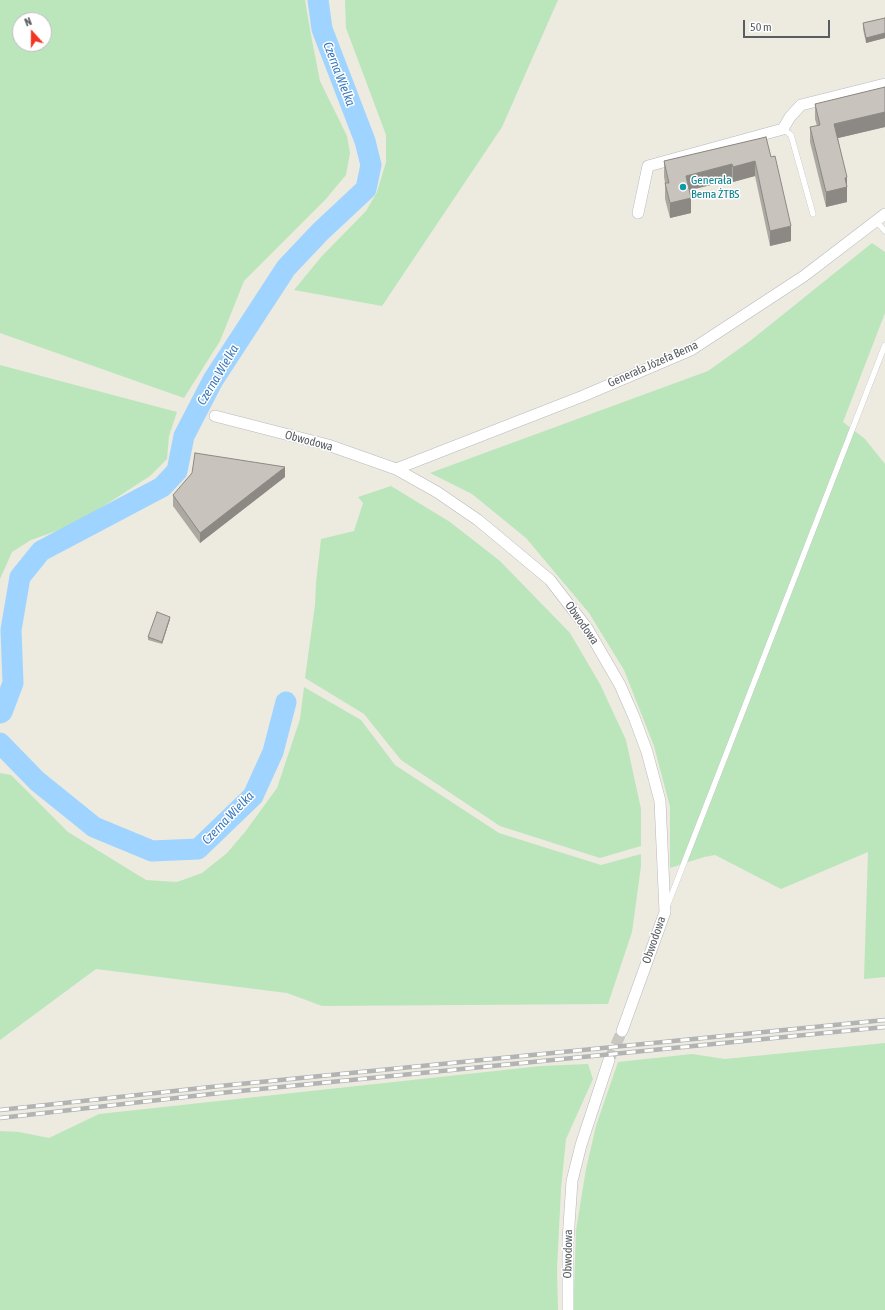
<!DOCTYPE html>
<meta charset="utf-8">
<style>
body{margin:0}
#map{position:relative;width:885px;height:1310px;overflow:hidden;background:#edeae0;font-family:"Asap Condensed",sans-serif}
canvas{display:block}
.north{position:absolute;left:12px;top:12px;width:40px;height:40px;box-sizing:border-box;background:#fff;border:1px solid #bdbec0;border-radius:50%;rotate:339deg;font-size:11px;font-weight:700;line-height:16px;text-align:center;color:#595d62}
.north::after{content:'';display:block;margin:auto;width:14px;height:18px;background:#f03523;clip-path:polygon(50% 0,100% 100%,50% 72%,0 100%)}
.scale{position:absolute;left:743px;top:20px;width:87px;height:18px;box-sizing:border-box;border:2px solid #595d62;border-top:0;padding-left:5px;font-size:12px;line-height:14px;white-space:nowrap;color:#595d62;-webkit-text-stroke:3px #fff;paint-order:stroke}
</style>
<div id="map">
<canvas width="885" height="1310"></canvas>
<div class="north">N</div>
<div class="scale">50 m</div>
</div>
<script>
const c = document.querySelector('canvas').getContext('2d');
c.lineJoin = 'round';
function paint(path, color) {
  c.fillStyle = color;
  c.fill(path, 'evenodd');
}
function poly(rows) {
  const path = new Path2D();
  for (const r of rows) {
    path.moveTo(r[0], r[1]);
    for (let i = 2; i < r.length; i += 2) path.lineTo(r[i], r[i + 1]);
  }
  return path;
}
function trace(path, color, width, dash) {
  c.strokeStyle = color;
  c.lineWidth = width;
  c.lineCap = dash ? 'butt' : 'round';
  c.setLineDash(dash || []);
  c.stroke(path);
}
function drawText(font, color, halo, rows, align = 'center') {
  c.font = font + ' "Asap Condensed",sans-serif';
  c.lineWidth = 3;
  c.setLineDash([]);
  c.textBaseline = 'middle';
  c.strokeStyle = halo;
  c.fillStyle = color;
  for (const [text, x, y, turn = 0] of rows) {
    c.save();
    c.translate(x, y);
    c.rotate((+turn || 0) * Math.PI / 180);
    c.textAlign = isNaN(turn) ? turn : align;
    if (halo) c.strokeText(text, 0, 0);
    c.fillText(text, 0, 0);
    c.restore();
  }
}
paint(poly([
 [0,0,305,0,311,35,320,81,347,136,350,153,346,175,325,200,244,281,220,341,184,398,0,333],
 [20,20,44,20,44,44,20,44],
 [345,0,558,0,502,127,382,306,294,290,322,256,366,211,377,192,386,162,386,135,346,28],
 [872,243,885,252,885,313,843,422,865,439,885,464,885,977,864,979,868,852,781,889,715,855,704,857,670,868,670,807,654,746,624,670,589,613,526,538,472,494,430,473,708,371,750,341],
 [0,365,177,412,169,436,167,459,150,476,76,524,31,540,12,552,0,579],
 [391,486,450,522,500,561,570,633,600,684,626,740,641,809,641,846,600,858,500,826,401,760,364,714,305,678,315,605,316,583,321,539,354,531,363,503,358,497],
 [304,687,361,720,395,765,499,833,601,865,641,854,641,866,632,932,608,1004,322,1006,287,993,96,969,0,1040,0,773,11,775,68,832,146,880,177,882,202,873,227,853,245,832,277,788,300,719],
 [885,1043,885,1310,574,1310,574,1293,576,1230,586,1169,596,1126,618,1062,692,1054,725,1059],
 [588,1064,593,1079,566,1139,561,1189,557,1269,558,1310,0,1310,0,1131,19,1132,49,1138,99,1114,541,1066]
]), '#bbe6bb');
trace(poly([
 [0,713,2,712,13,683,11,630,20,577,41,551,162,487,177,471,184,436,213,380,286,268,320,232,366,189,371,165,365,141,322,29,318,0],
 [0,743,37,781,94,827,152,851,198,849,253,796,273,752,286,702]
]), '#9ed4ff', 21);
trace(poly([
 [609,1060,622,1031]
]), '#c8c7c0', 11, [11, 5.5]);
const service = poly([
 [783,129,791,135,813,214],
 [876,221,885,231],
 [668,904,885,345]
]);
const minor = poly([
 [638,213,648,166,783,129,790,117,801,105,885,84],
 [215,416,328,445,396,469,437,492,478,520,550,580,587,628,620,685,634,717,647,752,660,801,665,912,622,1031],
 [396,469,583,396,691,350,804,276,885,214],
 [568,1310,568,1240,572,1181,581,1145,609,1060]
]);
trace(service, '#b6b9be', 6);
trace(minor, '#b6b9be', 12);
trace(service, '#fff', 5.5);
trace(minor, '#fff', 11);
const rail = poly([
 [0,1110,220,1086,885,1020],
 [0,1118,220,1093,885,1027]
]);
trace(rail, '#b2b3b3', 4.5);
trace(rail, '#fff', 3, [9]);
paint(poly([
 [885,18,885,38,866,43,863,29,863,23],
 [885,87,885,127,838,138,847,185,847,202,826,207,810,142,810,127,817,126,815,119,815,104],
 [766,137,791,241,770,246,755,176,733,182,732,180,689,190,691,213,670,218,665,199,665,183,664,177,664,161],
 [285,477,200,543,173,506,173,495],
 [170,619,162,644,148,640,148,637]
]), '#aca9a3');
paint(poly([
 [885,33,885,38,866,43,866,38],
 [885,112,885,127,834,139,834,124],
 [755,161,755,176,733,182,733,167],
 [732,164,732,180,686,191,686,176],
 [847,177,847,202,826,207,826,192,845,178],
 [691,198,691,213,670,218,670,203],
 [791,226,791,241,770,246,770,231],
 [285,467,285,477,200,543,200,533],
 [170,617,170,619,162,644,162,642]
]), '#8c8984');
const building = poly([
 [885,18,885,33,866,38,863,23,885,18],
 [885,87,885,112,834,124,847,177,845,178,847,187,826,192,810,127,820,125,815,104,885,87],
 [766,137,771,157,775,156,791,226,770,231,755,161,733,167,732,164,686,176,691,198,670,203,665,183,669,183,664,161,766,137],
 [195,453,285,467,200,533,173,495,192,473,195,453],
 [157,612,170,617,162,642,148,637,157,612]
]);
paint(building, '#c8c4bd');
trace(building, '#8c8984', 1);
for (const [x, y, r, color] of [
 [683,187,4,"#0f9aa8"]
]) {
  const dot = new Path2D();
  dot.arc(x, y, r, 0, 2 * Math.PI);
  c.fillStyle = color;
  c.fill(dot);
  trace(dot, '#fff', 1.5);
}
drawText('12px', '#0d838f', '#fff', [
 ["Generała",691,180],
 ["Bema ŻTBS",691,194]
], 'left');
drawText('12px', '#595d62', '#fff', [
 ["Generała Józefa Bema",653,364,-24],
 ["Obwodowa",309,441,15],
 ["Obwodowa",582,623,55],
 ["Obwodowa",654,940,-71],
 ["Obwodowa",568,1254,-89]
]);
drawText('italic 13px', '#3a79be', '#fff', [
 ["Czerna Wielka",339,74,69],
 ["Czerna Wielka",218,375,-59],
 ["Czerna Wielka",228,818,-46]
]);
</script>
